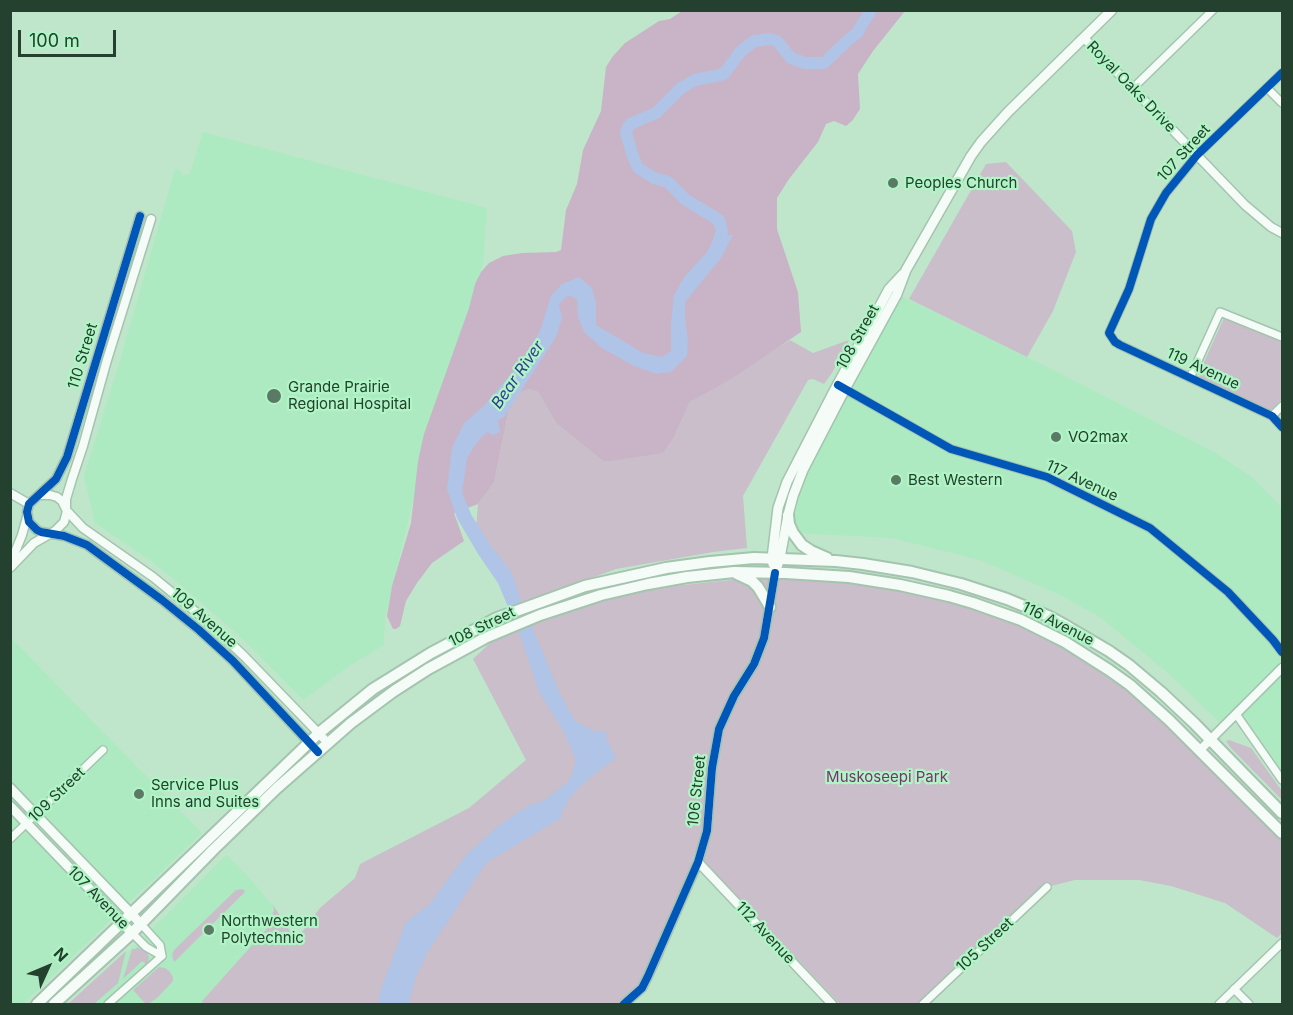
<!DOCTYPE html>
<style>
body{margin:0}
#map{position:relative;width:1293px;height:1015px;overflow:hidden;background:#bfe6cb;font-family:Inter,sans-serif}
canvas{display:block}
.frame{position:absolute;inset:0;border:12px solid #24402e;pointer-events:none}
.north{position:absolute;left:18px;top:937px;width:60px;height:60px;-webkit-text-stroke:4px #b0f5c5;paint-order:stroke;rotate:46deg;font-size:16px;font-weight:700;line-height:24px;text-align:center;color:#24402e}
.north::after{content:'';display:block;margin:auto;width:21px;height:27px;background:#24402e;clip-path:polygon(50% 0,100% 100%,50% 72%,0 100%)}
.scale{position:absolute;left:18px;top:30px;width:98px;height:27px;box-sizing:border-box;border:3px solid #24402e;border-top:0;padding-left:8px;font-size:18px;line-height:21px;white-space:nowrap;color:#24402e;-webkit-text-stroke:4px #b0f5c5;paint-order:stroke}
</style>
<div id="map">
<canvas width="1293" height="1015"></canvas>
<div class="frame"></div>
<div class="north">N</div>
<div class="scale">100 m</div>
</div>
<script>
const c = document.querySelector('canvas').getContext('2d');
c.lineJoin = 'round';
function paint(path, color) {
  c.fillStyle = color;
  c.fill(path, 'evenodd');
}
function poly(rows) {
  const path = new Path2D();
  for (const r of rows) {
    path.moveTo(r[0], r[1]);
    for (let i = 2; i < r.length; i += 2) path.lineTo(r[i], r[i + 1]);
  }
  return path;
}
function trace(path, color, width, dash) {
  c.strokeStyle = color;
  c.lineWidth = width;
  c.lineCap = dash ? 'butt' : 'round';
  c.setLineDash(dash || []);
  c.stroke(path);
}
function drawText(font, color, halo, rows, align = 'center') {
  c.font = font + ' Inter,sans-serif';
  c.lineWidth = 4.5;
  c.setLineDash([]);
  c.textBaseline = 'middle';
  c.strokeStyle = halo;
  c.fillStyle = color;
  for (const [text, x, y, turn = 0] of rows) {
    c.save();
    c.translate(x, y);
    c.rotate((+turn || 0) * Math.PI / 180);
    c.textAlign = isNaN(turn) ? turn : align;
    if (halo) c.strokeText(text, 0, 0);
    c.fillText(text, 0, 0);
    c.restore();
  }
}
paint(poly([
 [203,132,487,208,483,264,431,426,385,618,384,645,354,663,303,700,247,643,181,585,151,561,95,523,84,476,118,367,175,169,181,171,183,176,190,173],
 [897,294,1049,368,1216,453,1252,477,1282,508,1282,780,1236,714,1223,726,1169,674,1100,617,1060,595,980,560,892,538,793,533,793,496],
 [10,637,202,833,23,1004,10,1004],
 [226,855,242,870,273,905,274,910,272,915,273,923,202,1001,203,1004,71,1004,145,936]
]), '#adeac1');
paint(poly([
 [1006,162,1072,231,1076,252,1053,311,1027,357,909,299,986,164],
 [1224,318,1282,341,1282,399,1268,413,1201,380,1199,373],
 [790,340,813,353,849,340,832,373,824,384,813,379,808,380,743,496,747,548,713,552,616,569,515,606,475,540,478,504,494,483,509,409,518,393,529,389,538,392,556,423,604,462,624,458,675,435,690,402],
 [796,573,824,575,973,603,1087,655,1200,750,1282,838,1282,933,1277,938,1225,903,1171,886,1139,880,1075,880,1047,887,930,1004,840,1004,695,852,663,957,654,975,626,1004,203,1004,202,1001,272,923,269,919,272,915,274,910,273,905,296,940,320,908,355,878,360,864,469,808,526,760,473,659,491,642,546,618,568,610,631,592,665,587],
 [1229,740,1251,748,1282,791,1282,800,1230,747,1226,741],
 [242,889,245,891,244,893,174,962,172,955,174,950,236,890],
 [137,947,147,952,149,958,147,965,142,961,123,979,132,949,136,949],
 [126,951,118,983,94,1004,68,1004],
 [159,967,165,968,169,971,173,977,173,981,157,998,148,1004,145,1004,144,1002,133,990]
]), '#c9bec9');
paint(poly([
 [682,11,905,11,873,51,858,74,860,109,852,121,846,126,834,121,826,124,818,142,789,179,777,198,777,229,798,292,801,332,731,379,690,402,675,435,663,453,604,462,556,423,538,392,529,389,518,393,509,409,494,483,478,504,454,513,464,541,432,563,417,583,406,601,400,626,396,629,393,629,387,616,392,586,411,523,418,461,424,434,469,308,475,284,481,272,489,263,503,256,522,253,556,252,561,250,566,210,577,184,583,150,601,111,606,67,613,56,625,43,659,21,670,19]
]), '#c8b4c6');
paint(poly([
 [733,235,721,258,685,302,685,318,688,340,687,356,671,372,656,374,632,365,602,348,584,332,578,317,577,299,568,295,559,304,562,318,556,337,504,417,498,420,500,432,493,435,487,432,477,442,467,458,462,493,472,516,491,546,512,573,520,598,560,694,575,721,594,731,605,731,607,740,616,758,587,780,571,796,562,811,561,818,486,863,427,953,415,979,409,1004,378,1004,381,989,406,922,429,905,466,855,497,827,529,805,544,801,570,780,576,760,564,732,540,694,519,633,498,583,478,554,457,518,447,489,452,448,464,423,484,406,521,362,540,331,551,296,562,284,579,277,592,288,596,304,596,325,643,353,662,357,671,351,671,323,674,295,685,276,707,252,716,236]
]), '#afc4e7');
trace(poly([
 [716,249,722,231,719,220,686,200,668,182,654,178,638,168,632,154,626,132,630,124,656,113,681,88,695,80,724,74,740,52,754,41,769,39,777,41,791,58,805,63,824,63,848,40,857,33,871,10]
]), '#afc4e7', 12);
const minor = poly([
 [1282,73,1197,155,1166,193,1151,219,1129,289,1109,333,1115,342,1120,345,1272,416,1282,427],
 [1267,88,1282,103],
 [1132,89,1213,10],
 [1190,378,1220,312,1282,337],
 [843,388,951,449,1047,477,1150,528,1228,592,1273,640,1282,652],
 [1272,416,1282,406],
 [1236,714,1282,780],
 [10,839,103,750],
 [141,924,160,945,162,956],
 [132,933,146,947,162,956],
 [1234,989,1249,1004],
 [108,1004,162,956],
 [923,1004,1047,887],
 [1219,1004,1282,943]
]);
const tertiary = poly([
 [1084,38,1245,205,1271,227,1282,233],
 [140,216,67,457,56,479,29,504,27,512,29,522,37,530,41,532,64,536,87,545,162,600,199,630,233,661,318,752],
 [10,493,29,504],
 [66,507,66,499,72,479,83,446,107,360,151,219],
 [67,511,83,528,153,577,207,621,244,656,328,743],
 [11,562,22,535,27,517],
 [10,568,34,543,55,531,64,522,67,511,62,501,57,497,50,495,40,495],
 [1200,750,1282,668],
 [698,862,832,1004],
 [624,1004,642,988,648,976,698,862,707,831,712,768,719,729,734,696,754,664,764,638,775,573]
]);
const secondary = poly([
 [773,564,772,558,778,508,787,482,833,393,889,289,903,274],
 [775,573,780,558,788,515,793,496,803,470,845,389,897,294,906,270,971,156,981,142,1008,112,1112,10],
 [10,788,141,924],
 [10,806,132,933]
]);
const primary = poly([
 [788,515,789,524,793,533,802,545,811,551,827,558],
 [737,574,752,581,758,587,770,607],
 [37,1004,319,733,373,689,431,653,497,618,585,586,666,568,710,562,754,558,836,561,863,564,912,572,961,584,1007,599,1048,616,1068,627,1109,651,1129,665,1161,692,1194,723,1282,813],
 [54,1004,132,933,213,850,277,788,351,723,394,691,428,669,485,638,540,615,601,595,648,584,687,577,734,572,786,573,849,577,900,585,949,596,973,603,1021,620,1065,642,1109,670,1130,685,1169,720,1282,833]
]);
trace(minor, '#a5c4af', 10);
trace(tertiary, '#a5c4af', 11);
trace(secondary, '#a5c4af', 12);
trace(primary, '#a5c4af', 14);
trace(minor, '#f5fbf7', 7);
trace(tertiary, '#f5fbf7', 8);
trace(secondary, '#f5fbf7', 9);
trace(primary, '#f5fbf7', 10);
trace(poly([
 [1282,73,1197,155,1166,193,1151,219,1129,289,1109,333,1115,342,1120,345,1272,416,1282,427],
 [140,216,67,457,56,479,29,504,27,512,29,522,37,530,41,532,64,536,87,545,162,600,199,630,233,661,318,752],
 [838,385,951,449,1047,477,1150,528,1228,592,1273,640,1282,652],
 [624,1004,642,988,648,976,698,862,707,831,712,768,719,729,734,696,754,664,764,638,775,573]
]), '#0057b8', 8);
for (const [x, y, r, color] of [
 [893,183,6,"#5a7a65"],
 [274,396,8,"#5a7a65"],
 [1056,437,6,"#5a7a65"],
 [896,480,6,"#5a7a65"],
 [139,794,6,"#5a7a65"],
 [209,930,6,"#5a7a65"]
]) {
  const dot = new Path2D();
  dot.arc(x, y, r, 0, 2 * Math.PI);
  c.fillStyle = color;
  c.fill(dot);
  trace(dot, '#b0f5c5', 2);
}
drawText('15px', '#24402e', '#b0f5c5', [
 ["Royal Oaks Drive",1131,87,46],
 ["107 Street",1184,153,-48],
 ["108 Street",858,337,-61],
 ["110 Street",83,356,-73],
 ["119 Avenue",1203,369,25],
 ["117 Avenue",1082,481,25],
 ["109 Avenue",204,618,41],
 ["116 Avenue",1058,624,27],
 ["108 Street",482,627,-26],
 ["106 Street",697,791,-84],
 ["109 Street",57,795,-44],
 ["107 Avenue",98,898,46],
 ["112 Avenue",765,933,47],
 ["105 Street",985,945,-43]
]);
drawText('15px', '#24402e', '#b0f5c5', [
 ["Peoples Church",905,183],
 ["Grande Prairie",288,387],
 ["Regional Hospital",288,404],
 ["VO2max",1068,437],
 ["Best Western",908,480],
 ["Service Plus",151,785],
 ["Inns and Suites",151,802],
 ["Northwestern",221,921],
 ["Polytechnic",221,938]
], 'left');
drawText('15px', '#7f2f73', '#b0f5c5', [
 ["Muskoseepi Park",887,777]
]);
drawText('italic 16px', '#343c92', '#b0f5c5', [
 ["Bear River",518,375,-55]
]);
</script>
